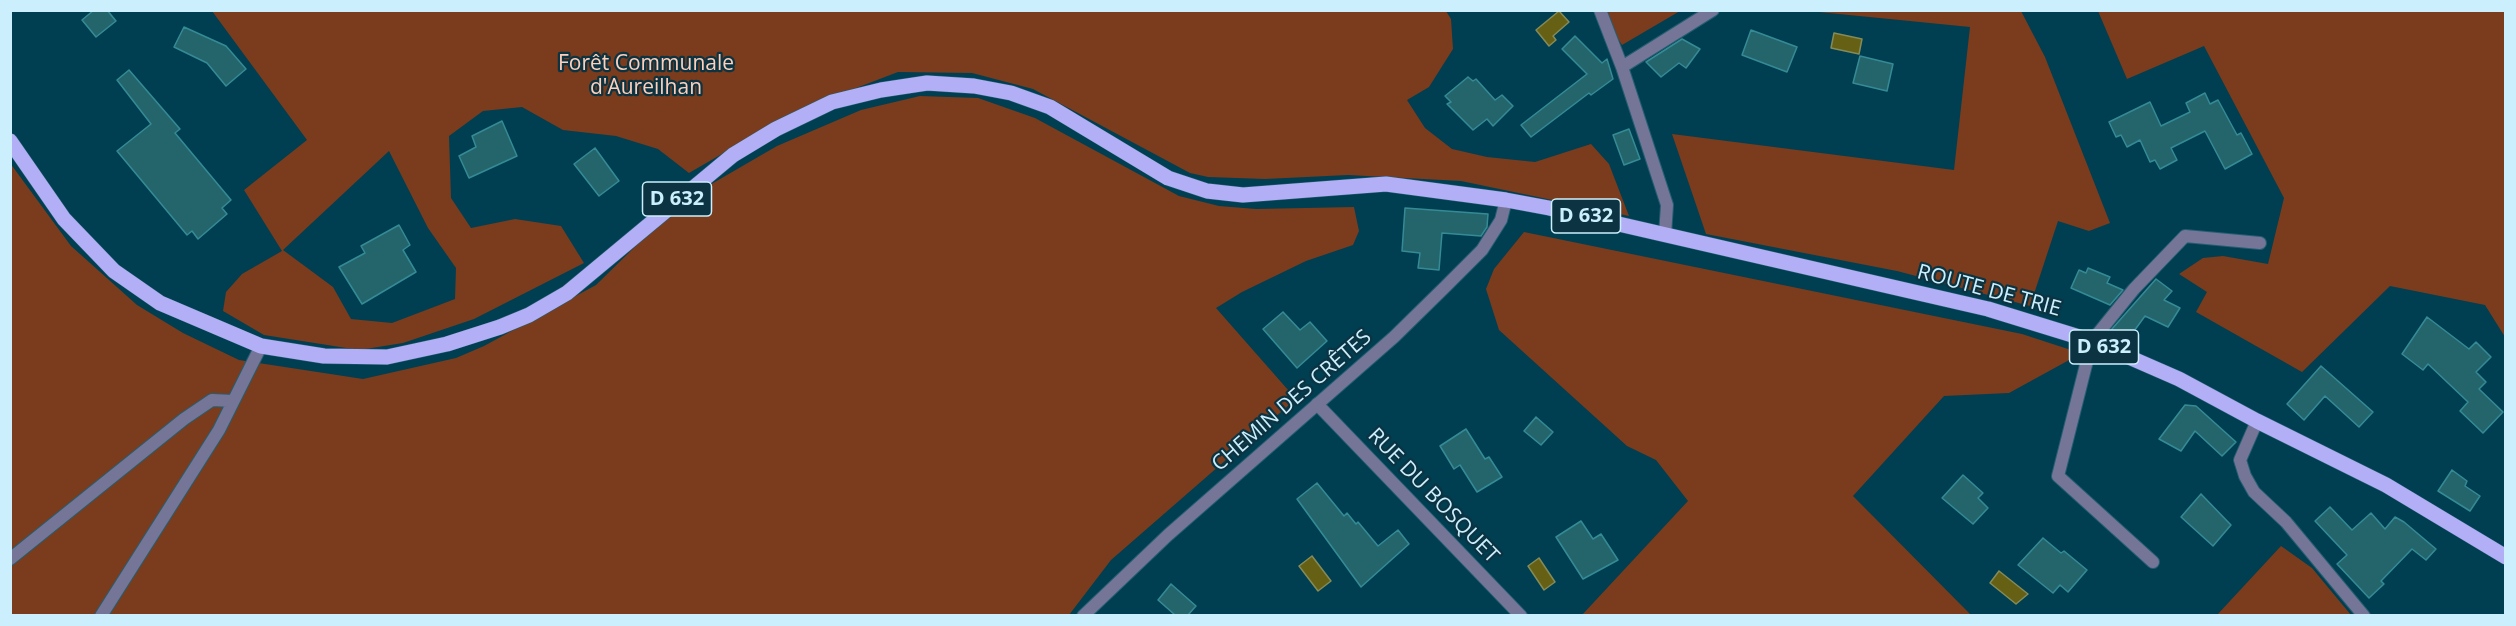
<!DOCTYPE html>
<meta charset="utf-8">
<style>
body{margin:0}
#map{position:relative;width:2516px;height:626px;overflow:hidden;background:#003e52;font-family:"Open Sans",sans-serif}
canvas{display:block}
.frame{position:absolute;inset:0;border:12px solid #cceffd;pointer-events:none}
</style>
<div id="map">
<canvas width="2516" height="626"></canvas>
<div class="frame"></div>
</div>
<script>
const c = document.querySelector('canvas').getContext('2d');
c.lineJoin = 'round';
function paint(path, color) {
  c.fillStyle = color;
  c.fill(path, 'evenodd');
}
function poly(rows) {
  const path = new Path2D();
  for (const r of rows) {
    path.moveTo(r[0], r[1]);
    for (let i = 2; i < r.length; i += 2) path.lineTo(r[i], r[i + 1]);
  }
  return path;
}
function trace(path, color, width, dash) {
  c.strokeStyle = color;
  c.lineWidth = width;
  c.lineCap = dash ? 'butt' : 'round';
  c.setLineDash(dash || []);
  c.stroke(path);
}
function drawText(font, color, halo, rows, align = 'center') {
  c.font = font + ' "Open Sans",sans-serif';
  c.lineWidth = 4.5;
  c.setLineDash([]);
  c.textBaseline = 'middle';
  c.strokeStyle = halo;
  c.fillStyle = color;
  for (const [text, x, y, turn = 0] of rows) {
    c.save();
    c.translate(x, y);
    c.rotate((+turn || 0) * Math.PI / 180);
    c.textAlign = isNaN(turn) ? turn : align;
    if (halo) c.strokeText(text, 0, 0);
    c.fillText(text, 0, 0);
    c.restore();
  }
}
paint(poly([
 [212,11,1446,11,1451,19,1453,49,1429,87,1407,100,1425,128,1452,149,1487,157,1535,162,1591,144,1609,164,1629,216,1461,181,1348,175,1265,179,1208,177,1190,173,1033,89,972,73,898,72,796,111,689,173,658,149,616,136,563,130,522,107,483,111,449,136,451,198,471,228,515,219,561,226,584,263,474,319,403,343,359,350,264,335,223,311,226,292,242,274,282,251,244,190,307,140],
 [389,151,428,228,456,268,455,299,392,323,351,319,333,287,283,250],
 [1600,11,1680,11,1622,45],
 [1809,11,2021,11,2045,57,2110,223,2089,231,2058,221,2030,306,1897,271,1706,234,1672,134,1954,170,1970,27],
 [2098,11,2505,11,2505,337,2485,305,2390,286,2302,372,2196,312,2207,292,2179,274,2203,258,2223,256,2268,264,2284,198,2204,46,2127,79],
 [920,96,978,98,1035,118,1179,196,1219,206,1256,209,1354,207,1359,231,1353,245,1306,261,1242,292,1216,308,1296,399,1111,560,1069,615,11,615,10,163,71,246,137,305,183,333,239,360,363,379,456,358,484,346,596,285,649,233,708,186,777,146,861,110],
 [1524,232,2022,334,2071,350,2071,359,2009,393,1944,396,1853,496,1971,615,1582,615,1688,501,1656,460,1627,446,1499,330,1486,289,1494,269],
 [2281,546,2312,568,2351,615,2217,615]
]), '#7a3c1c');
const water = poly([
 [1559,11,1569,22,1553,36,1556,40,1549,46,1536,30,1559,11],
 [1834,33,1862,39,1859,54,1831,48,1834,33],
 [1312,556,1331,581,1318,591,1299,566,1312,556],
 [1539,558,1555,582,1544,590,1528,566,1539,558],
 [1999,571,2028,594,2016,604,1990,583,1999,571]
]);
paint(water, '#656013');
trace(water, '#848b59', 1.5);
const building = poly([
 [94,10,107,10,116,21,96,37,82,20,94,10],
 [184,27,226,46,246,69,226,86,207,63,174,47,184,27],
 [1751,30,1797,47,1787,72,1742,55,1751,30],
 [1575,36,1602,63,1607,59,1613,79,1591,95,1589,93,1531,137,1521,125,1587,74,1562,49,1575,36],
 [1682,39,1700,49,1686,68,1679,63,1661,77,1646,62,1682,39],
 [1860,56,1893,64,1887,91,1853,83,1860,56],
 [129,70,180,129,175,133,231,200,222,208,227,214,198,239,192,231,187,235,117,151,151,124,117,80,129,70],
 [1468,77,1473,81,1476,79,1495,100,1502,95,1513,106,1493,126,1487,119,1473,130,1447,104,1451,102,1445,96,1468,77],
 [2205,93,2210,104,2218,100,2237,135,2241,133,2252,154,2225,169,2205,131,2171,148,2177,160,2160,169,2155,160,2150,162,2140,140,2127,147,2121,135,2116,137,2109,122,2150,102,2161,126,2190,112,2186,103,2205,93],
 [502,121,517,156,469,178,459,156,476,147,472,136,502,121],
 [1629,129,1640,159,1624,165,1613,135,1629,129],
 [595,148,619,181,599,196,574,164,595,148],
 [1405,208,1488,214,1487,227,1481,236,1442,233,1439,270,1418,268,1420,253,1402,251,1405,208],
 [399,225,410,245,403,250,416,272,362,304,339,267,365,253,361,246,399,225],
 [2088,268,2110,277,2107,283,2123,290,2110,305,2071,288,2079,270,2086,273,2088,268],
 [2156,279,2172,291,2164,300,2180,308,2168,327,2145,316,2129,338,2111,330,2156,279],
 [1283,312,1300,330,1310,322,1327,341,1297,368,1263,329,1283,312],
 [2427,317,2469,349,2476,342,2491,357,2476,372,2486,382,2479,389,2503,412,2483,433,2460,411,2468,402,2428,364,2423,370,2402,354,2427,317],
 [2321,366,2373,412,2359,427,2325,396,2304,420,2287,404,2321,366],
 [2185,405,2196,406,2236,442,2222,456,2195,431,2181,451,2159,439,2185,405],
 [1536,417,1553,432,1541,445,1524,431,1536,417],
 [1466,429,1485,459,1489,457,1502,477,1477,492,1460,465,1454,469,1440,446,1466,429],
 [2452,470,2467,481,2465,486,2480,496,2470,511,2438,491,2452,470],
 [1963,475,1983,493,1978,498,1988,508,1973,524,1942,498,1963,475],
 [1317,483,1344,516,1347,513,1356,524,1358,522,1378,546,1398,530,1409,544,1361,587,1297,499,1317,483],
 [2201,494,2231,525,2213,546,2181,517,2201,494],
 [2330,507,2352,530,2371,513,2385,529,2395,517,2404,522,2436,549,2426,560,2412,549,2381,581,2384,584,2369,598,2337,564,2347,555,2315,521,2330,507],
 [1581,521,1593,539,1601,534,1618,560,1583,579,1556,537,1581,521],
 [2043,538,2061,553,2064,551,2087,570,2068,592,2060,585,2053,593,2018,565,2043,538],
 [1171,584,1196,606,1188,615,1175,615,1158,600,1171,584]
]);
paint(building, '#24656c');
trace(building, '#358b95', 1.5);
const lane = poly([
 [1317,404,1521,616],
 [10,559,184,419,212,400,233,401],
 [2153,562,2058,476,2092,341,2134,289,2185,236,2260,243],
 [101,616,219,430,261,346]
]);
const street = poly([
 [1600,10,1622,67],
 [1665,235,1667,205,1622,67,1713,10],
 [2257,421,2240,460,2245,476,2254,492,2286,522,2364,616],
 [1083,616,1168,535,1394,337,1445,287,1482,250,1501,220,1506,200]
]);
const primary = poly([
 [10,141,64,219,114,271,160,303,261,346,324,356,387,357,447,344,500,327,529,315,567,293,733,155,776,129,832,102,881,90,927,83,974,86,1011,93,1050,107,1168,178,1207,191,1243,195,1386,184,1506,200,1549,208,1988,309,2092,341,2179,379,2257,421,2386,485,2506,557]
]);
trace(lane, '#255e71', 14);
trace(street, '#255e71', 14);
trace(primary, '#255e71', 16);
trace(lane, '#757597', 12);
trace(street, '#757597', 12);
trace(primary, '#b2aff6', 15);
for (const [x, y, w] of [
 [677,199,69],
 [1586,216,69],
 [2104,347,69]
]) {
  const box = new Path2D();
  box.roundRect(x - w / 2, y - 17, w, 34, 4.5);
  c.fillStyle = '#0c3341';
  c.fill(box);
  trace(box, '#cceffd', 1.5);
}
drawText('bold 20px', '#cceffd', null, [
 ["D 632",677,199],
 ["D 632",1586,216],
 ["D 632",2104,347]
]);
drawText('21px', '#fed0bb', '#0c3341', [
 ["Forêt Communale",646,64],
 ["d'Aureilhan",646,88]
]);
drawText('21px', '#cceffd', '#0c3341', [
 ["ROUTE DE TRIE",1989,291,15],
 ["CHEMIN DES CRÊTES",1292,401,-41],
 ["RUE DU BOSQUET",1433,496,46]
]);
</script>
